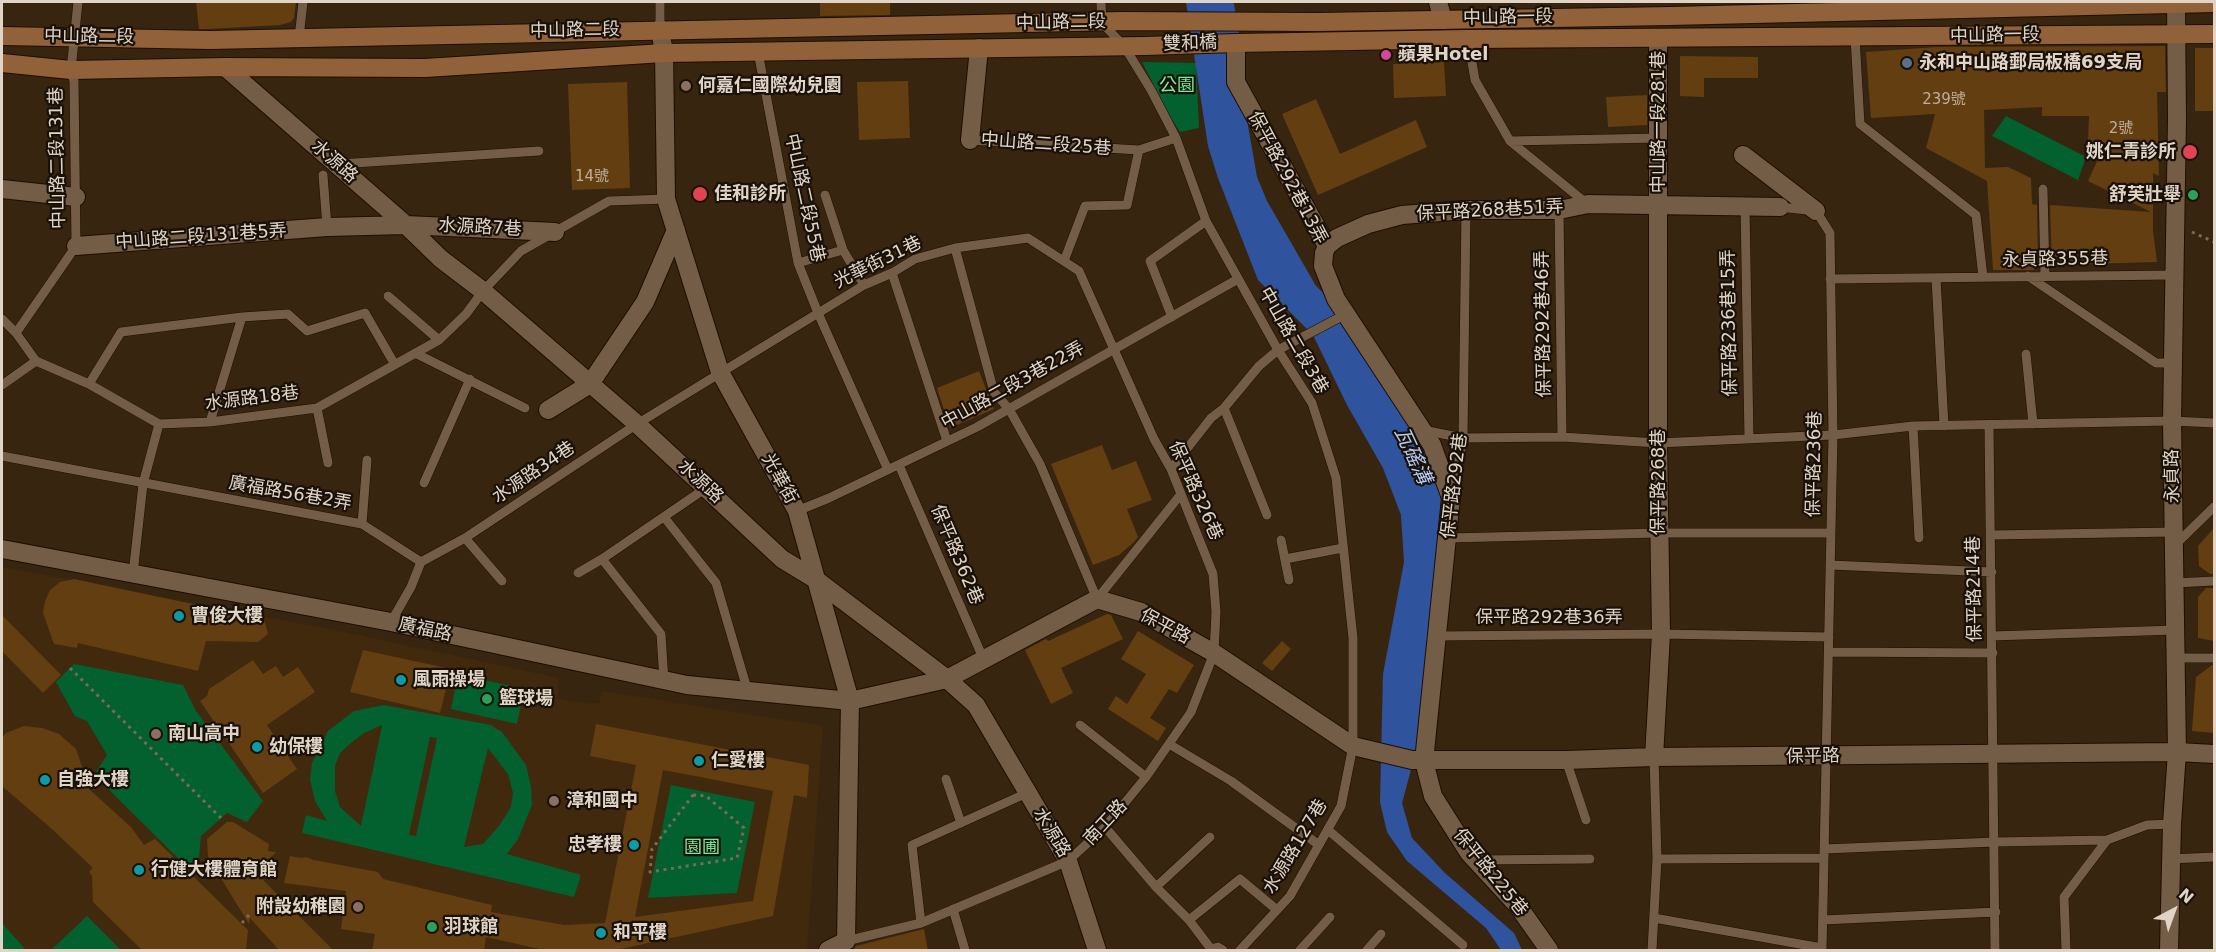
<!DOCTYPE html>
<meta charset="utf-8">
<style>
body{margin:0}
#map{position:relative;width:2216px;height:952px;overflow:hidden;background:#382510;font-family:"DejaVu Sans",sans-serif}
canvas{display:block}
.frame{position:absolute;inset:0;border:3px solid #e0d4c7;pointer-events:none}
.north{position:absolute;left:2144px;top:880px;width:60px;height:60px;-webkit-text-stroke:4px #191007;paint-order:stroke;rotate:41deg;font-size:16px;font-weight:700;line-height:24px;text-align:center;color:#e0d4c7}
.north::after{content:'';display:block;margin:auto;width:21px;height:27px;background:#e0d4c7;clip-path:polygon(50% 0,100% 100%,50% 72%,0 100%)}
</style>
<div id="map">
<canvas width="2216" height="952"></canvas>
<div class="frame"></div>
<div class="north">N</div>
</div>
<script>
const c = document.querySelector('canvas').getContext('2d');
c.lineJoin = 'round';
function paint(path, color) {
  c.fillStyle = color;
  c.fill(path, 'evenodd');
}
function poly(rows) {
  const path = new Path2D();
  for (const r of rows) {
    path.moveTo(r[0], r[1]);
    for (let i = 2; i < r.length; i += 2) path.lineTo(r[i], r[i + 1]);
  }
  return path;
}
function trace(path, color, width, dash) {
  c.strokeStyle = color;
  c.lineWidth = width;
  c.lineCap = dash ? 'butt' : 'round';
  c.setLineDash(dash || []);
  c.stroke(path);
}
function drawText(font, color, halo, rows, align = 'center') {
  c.font = font + ' "DejaVu Sans","Noto Sans TC",sans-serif';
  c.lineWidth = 4.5;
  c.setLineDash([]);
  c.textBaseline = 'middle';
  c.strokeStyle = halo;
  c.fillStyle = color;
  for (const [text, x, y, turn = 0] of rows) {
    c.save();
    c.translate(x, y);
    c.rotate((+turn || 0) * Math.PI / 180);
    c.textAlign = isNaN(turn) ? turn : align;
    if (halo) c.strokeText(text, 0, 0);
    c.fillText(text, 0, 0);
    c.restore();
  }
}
paint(poly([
 [2,567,344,632,559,678,557,698,575,702,599,703,602,691,823,726,807,950,2,950]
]), '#41290d');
paint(poly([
 [1142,62,1196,63,1199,128,1180,132,1169,115],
 [2006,116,2086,157,2078,180,1992,136],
 [74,664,183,685,196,711,263,801,247,822,227,813,201,836,199,857,189,869,94,775,107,755,87,721,75,716,56,682],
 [458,674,524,689,517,724,451,709],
 [384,705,491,725,502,732,526,765,531,787,532,805,518,839,507,854,581,875,574,897,302,833,306,815,327,821,315,801,310,779,312,763,328,731,354,711],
 [382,725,382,726,361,826,340,807,335,791,335,766,340,753,352,742,364,733],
 [430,737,437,738,416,836,409,835],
 [488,748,508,774,513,793,511,807,499,826,483,844,464,847],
 [671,785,755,802,737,893,648,898],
 [87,916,121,950,51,950],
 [2,923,26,950,2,950]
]), '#02612f');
paint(poly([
 [1186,2,1232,2,1234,4,1243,56,1244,103,1257,177,1267,201,1316,286,1340,309,1416,433,1441,481,1446,520,1420,736,1402,803,1412,838,1445,873,1514,933,1522,950,1501,950,1486,928,1407,861,1387,832,1380,802,1383,674,1404,562,1401,515,1383,468,1347,405,1313,335,1258,280,1218,178,1208,146]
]), '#30539e');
paint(poly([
 [196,2,296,2,294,18,291,22,280,25,209,29,199,29],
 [820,2,890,2,890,15,820,16],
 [2165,46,2166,92,2157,92,2159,176,2153,173,2153,231,2157,262,2052,265,2050,205,2151,212,2088,181,2105,144,2088,143,2089,116,2042,116,2042,107,1984,110,1985,168,2008,167,2031,178,2032,204,2037,205,2038,266,2034,266,2034,270,1993,270,1987,181,1926,148,1935,114,1871,118,1866,52,1936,47],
 [2195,48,2214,48,2214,111,2195,111],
 [1680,56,1758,57,1758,78,1704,78,1704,97,1680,96],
 [1444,62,1446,96,1394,98,1393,64],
 [908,81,910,138,859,140,857,82],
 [627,82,630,188,572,190,568,84],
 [1647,95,1647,125,1608,127,1606,97],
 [1316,99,1340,154,1416,120,1427,147,1318,195,1282,114],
 [979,371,994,409,950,428,937,388],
 [1102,445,1112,470,1136,461,1152,500,1127,509,1138,537,1134,542,1119,555,1093,565,1051,464],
 [2214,528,2214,574,2210,574,2199,566,2198,546],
 [74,579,264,619,268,634,258,642,206,641,198,671,78,643,77,648,54,644,43,613,45,601,50,590,60,582],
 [2206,588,2214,588,2214,641,2198,638,2198,597],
 [1107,614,1111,615,1123,639,1061,668,1073,693,1051,704,1025,650,1046,639,1048,641],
 [2,615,61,675,43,693,2,651],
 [1138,631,1194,665,1177,693,1169,689,1150,718,1166,728,1158,741,1108,709,1116,696,1127,704,1146,674,1121,659],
 [1282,641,1291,649,1272,671,1262,663],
 [363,650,451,669,440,713,350,692],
 [253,660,263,674,276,666,283,677,298,667,315,692,267,725,297,769,263,793,200,701,207,696,209,689],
 [2212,665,2214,665,2214,733,2192,731,2196,677],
 [596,724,809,765,807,798,794,795,773,916,612,951,548,951,486,937,484,951,372,951,375,934,341,929,346,891,284,883,290,856,301,858,306,857,314,860,378,872,383,879,492,905,491,912,564,925,605,923,636,765,590,756],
 [663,770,773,791,753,901,635,917],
 [24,726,42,728,59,734,76,749,90,790,131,827,144,845,155,839,248,930,246,951,143,951,93,902,92,876,89,872,93,868,52,829,2,786,2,738,6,733],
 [227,822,233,822,269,844,268,851,276,852,256,873,334,951,280,951,250,918,249,924,208,857,207,839],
 [924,929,928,951,852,951,856,946]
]), '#623e11');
const lane = poly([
 [660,2,660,29],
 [1101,2,1102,23,1124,46,1151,90,1176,138,1206,221,1278,350,1312,403,1336,478,1353,638,1353,746,1341,806,1290,896,1240,950],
 [1855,37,1860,124,1976,215,1983,277],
 [299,38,303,2],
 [1468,39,1475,80,1510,141,1586,203],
 [758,52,798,263,818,313,888,470],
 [970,140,1139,150,1176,138],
 [1510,141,1659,138],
 [339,164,539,151],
 [323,175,327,227],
 [2043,189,2045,276],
 [825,195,843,250,864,285],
 [1745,206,1749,439],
 [1780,207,1816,211,1830,233,1833,435,1822,950],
 [1559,210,1562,437],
 [955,248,994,392,1009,409,1040,464,1097,599,1181,494],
 [1064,261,1085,206,1127,205,1139,150],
 [798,263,843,250],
 [892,273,947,441],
 [2028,276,2156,363,2172,363],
 [1936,278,1944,426],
 [1830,279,2174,275],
 [388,296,439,340],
 [1172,317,1150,261,1206,221],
 [2,319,16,333,36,361,89,384,159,424,210,422,317,408,439,340,466,314,483,291,521,251,609,201,666,199],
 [16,333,76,246,74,81,71,70,78,2],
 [415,353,525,408],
 [2026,354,2033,424],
 [89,384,121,332,242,317,288,314,307,331,365,313,394,363],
 [2,385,36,361],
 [317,408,328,463],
 [1224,408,1267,515],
 [210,422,242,317],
 [1989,425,1995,950],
 [1913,426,1919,538],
 [1423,430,1463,438,1562,437,1658,443,1833,435,1913,426,2172,421,2214,423],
 [2,456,362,524,421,562],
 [899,465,983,658],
 [1171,469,1211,418,1224,408,1259,366,1278,350,1346,314],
 [424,483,470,379],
 [1453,491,1463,438,1466,210],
 [797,511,829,498,977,427,1238,279],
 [664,517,716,583,748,692],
 [362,524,367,460],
 [1991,535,2175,532],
 [465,538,502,581],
 [1448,538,1659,533,1830,533],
 [1281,540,1289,580],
 [2175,545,2214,507],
 [1285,559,1343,548],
 [1830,565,1992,572],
 [578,573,602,559],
 [133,574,143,484,159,424],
 [2175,583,2214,581],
 [391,622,411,587,421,562,465,538,637,424,864,285,892,273,915,259,955,248,1028,238,1079,271,1154,439,1171,469,1213,574,1216,612,1214,653,1191,712,1146,777,1105,827,1068,861,921,923,846,941],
 [1437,636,1661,634,1829,637],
 [1992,636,2175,630],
 [1829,652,1993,653],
 [2175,658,2214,658],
 [664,681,661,634,602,559,706,488],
 [1080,725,1146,777],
 [1169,744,1231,781,1319,845],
 [1566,760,1586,820],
 [946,779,961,823],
 [1105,827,1156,887,1189,920,1240,879,1277,910],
 [1328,830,1463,945],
 [1824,849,1995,842,2107,840,2147,825,2172,824],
 [1657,859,1824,858],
 [2170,859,2214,857],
 [1477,860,1590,859],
 [1156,887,1210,837],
 [953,909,965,950],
 [1654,918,1822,948],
 [1189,920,1211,949,1218,947,1223,950],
 [1823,920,1996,912],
 [921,923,912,845,1027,793],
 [1300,950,1330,917],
 [1367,950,1381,934],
 [1652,950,1657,859,1654,757],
 [2066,950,2064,897,2107,840]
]);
const street = poly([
 [1438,2,1443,20],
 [660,29,664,53,666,199,720,372,797,511,850,701,846,941,828,950],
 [1236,43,1236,82,1327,246],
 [225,67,406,225,441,259,483,291,637,424,782,559,815,579,947,679,976,705,1068,861,1097,950],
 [970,140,979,48],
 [1743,155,1816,211],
 [2,189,76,197],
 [76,246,327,227,406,225,555,232],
 [548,410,590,384,645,302,676,230],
 [2,549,391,622,687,685,850,701,947,679,1097,599,1141,612,1214,653,1353,746,1412,760,1566,760,1654,757,2177,752,2214,754],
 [1654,757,1661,634,1658,443,1658,38],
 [1549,950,1518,906,1469,853,1433,796,1424,761,1451,498,1432,445,1336,299,1323,266,1324,253,1327,246,1337,238,1368,224,1402,215,1466,210,1559,210,1588,204,1780,207],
 [2169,950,2172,824,2177,752,2172,421,2177,120,2176,2]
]);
const secondary = poly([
 [2,36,210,40,1122,21,1318,22,1670,16,2214,3],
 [2,63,71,70,225,67,425,68,664,53,1145,46,1236,43,1468,39,2214,34]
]);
trace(lane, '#1f0d00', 10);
trace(street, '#1f0d00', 20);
trace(secondary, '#1f0d00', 20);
trace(poly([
 [2192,232,2214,242],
 [70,668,221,818],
 [693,795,706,796,744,828,737,858,650,872,652,849,693,795],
 [242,923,249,915]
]), '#7a6a58', 3, [3, 4.5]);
trace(lane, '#735d47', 9);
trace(street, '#735d47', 18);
trace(secondary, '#91623a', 18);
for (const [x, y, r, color] of [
 [1386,55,6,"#d1479c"],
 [1907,63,6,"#5c6f8a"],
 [686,86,6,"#8d6e63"],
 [2190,152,8,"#e0444e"],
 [700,194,8,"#e0444e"],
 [2193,195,6,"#2e9e5b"],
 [179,616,6,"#0f9aa8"],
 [401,680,6,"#0f9aa8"],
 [487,699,6,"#2e9e5b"],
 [156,734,6,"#8d6e63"],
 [257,747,6,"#0f9aa8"],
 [699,761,6,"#0f9aa8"],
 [45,780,6,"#0f9aa8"],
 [554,801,6,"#8d6e63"],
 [634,845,6,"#0f9aa8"],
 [139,870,6,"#0f9aa8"],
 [358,907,6,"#8d6e63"],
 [432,927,6,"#2e9e5b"],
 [601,933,6,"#0f9aa8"]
]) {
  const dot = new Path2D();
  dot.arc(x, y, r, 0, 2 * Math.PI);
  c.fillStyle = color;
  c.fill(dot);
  trace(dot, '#191007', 2);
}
drawText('15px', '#c0ae9a', null, [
 ["239號",1944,100],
 ["2號",2121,129],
 ["14號",592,177]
]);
drawText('18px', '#e0d4c7', '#191007', [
 ["中山路一段",1508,18,-1],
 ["中山路二段",1061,23,-1],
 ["中山路二段",575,31,-1],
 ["中山路一段",1995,36,-1],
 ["中山路二段",89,37,1],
 ["雙和橋",1190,44,-2],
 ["中山路一段281巷",1659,122,-90],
 ["中山路二段25巷",1046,145,4],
 ["中山路二段131巷",58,158,-91],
 ["水源路",334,162,41],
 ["保平路292巷13弄",1287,178,62],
 ["中山路二段55巷",804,198,78],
 ["保平路268巷51弄",1490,211,-3],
 ["水源路7巷",480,228,3],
 ["中山路二段131巷5弄",201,237,-4],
 ["永貞路355巷",2055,260,-1],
 ["光華街31巷",878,263,-26],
 ["保平路236巷15弄",1730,323,-91],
 ["保平路292巷46弄",1544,324,-91],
 ["中山路二段3巷",1293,341,60],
 ["中山路二段3巷22弄",1013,386,-29],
 ["水源路18巷",252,399,-7],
 ["保平路236巷",1815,464,-89],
 ["水源路34巷",534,473,-34],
 ["永貞路",2173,476,-91],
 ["光華街",779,479,61],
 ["水源路",700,482,43],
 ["保平路268巷",1659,482,-90],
 ["保平路292巷",1455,486,-83],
 ["保平路326巷",1195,491,66],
 ["廣福路56巷2弄",290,494,10],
 ["保平路362巷",956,555,67],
 ["保平路214巷",1975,589,-91],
 ["保平路292巷36弄",1549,618],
 ["保平路",1165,627,28],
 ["廣福路",425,630,12],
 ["保平路",1813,757,-1],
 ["南工路",1106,823,-47],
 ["水源路",1051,833,59],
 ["水源路127巷",1296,847,-59],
 ["保平路225巷",1490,873,51]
]);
drawText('bold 18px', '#e0d4c7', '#191007', [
 ["蘋果Hotel",1398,55],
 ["永和中山路郵局板橋69支局",1919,63],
 ["何嘉仁國際幼兒園",698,86],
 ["姚仁青診所",2176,152,"right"],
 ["佳和診所",714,194],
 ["舒芙壯舉",2181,195,"right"],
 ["曹俊大樓",191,616],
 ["風雨操場",413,680],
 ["籃球場",499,699],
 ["南山高中",168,734],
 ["幼保樓",269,747],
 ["仁愛樓",711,761],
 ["自強大樓",57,780],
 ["漳和國中",566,801],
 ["忠孝樓",622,845,"right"],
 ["行健大樓體育館",151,870],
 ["附設幼稚園",346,907,"right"],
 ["羽球館",444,927],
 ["和平樓",613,933]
], 'left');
drawText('18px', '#75ec9a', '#191007', [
 ["公園",1177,86],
 ["園圃",702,848]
]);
drawText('italic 20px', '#b4caf3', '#191007', [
 ["瓦磘溝",1412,456,65]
]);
</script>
